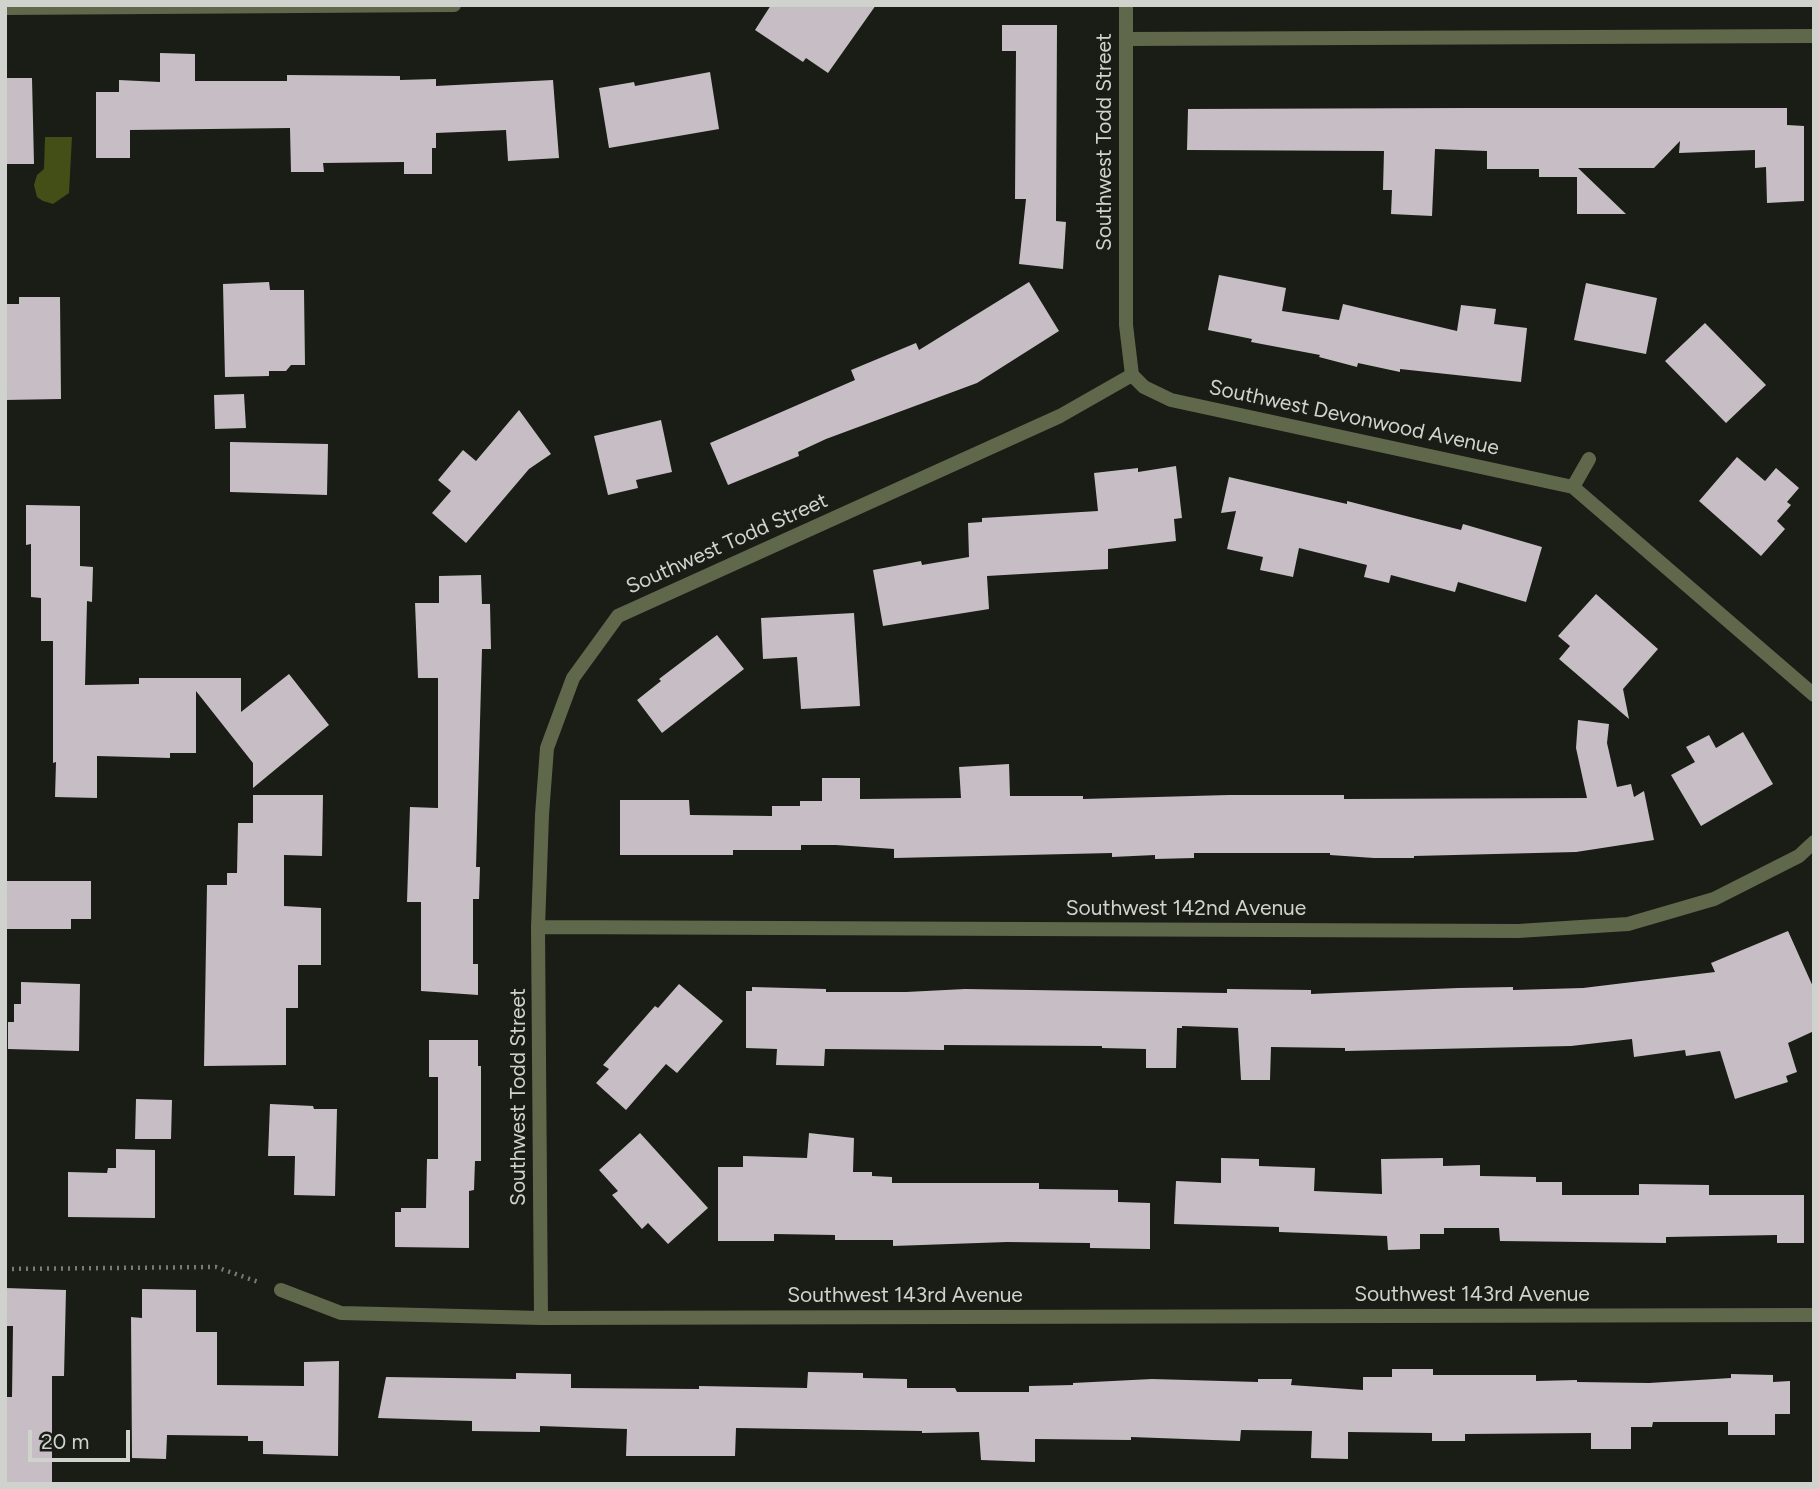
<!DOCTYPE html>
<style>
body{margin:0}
#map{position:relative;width:1819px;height:1489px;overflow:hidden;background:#1a1c16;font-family:Figtree,sans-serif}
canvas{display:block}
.frame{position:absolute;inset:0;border:7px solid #d0d2cd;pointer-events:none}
.scale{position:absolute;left:28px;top:1430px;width:102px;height:32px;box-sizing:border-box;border:4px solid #d0d2cd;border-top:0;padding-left:9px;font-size:21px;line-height:24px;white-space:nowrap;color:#d0d2cd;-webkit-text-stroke:5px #1a1c16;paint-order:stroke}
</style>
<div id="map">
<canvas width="1819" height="1489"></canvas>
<div class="frame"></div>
<div class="scale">20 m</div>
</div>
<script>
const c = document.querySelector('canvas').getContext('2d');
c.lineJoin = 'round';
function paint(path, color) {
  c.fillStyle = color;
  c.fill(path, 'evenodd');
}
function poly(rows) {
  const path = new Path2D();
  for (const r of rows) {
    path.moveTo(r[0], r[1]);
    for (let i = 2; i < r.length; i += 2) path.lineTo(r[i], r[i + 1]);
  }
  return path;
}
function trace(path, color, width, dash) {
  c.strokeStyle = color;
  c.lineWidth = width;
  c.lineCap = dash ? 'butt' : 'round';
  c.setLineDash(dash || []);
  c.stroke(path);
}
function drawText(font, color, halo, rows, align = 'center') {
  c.font = font + ' Figtree,sans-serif';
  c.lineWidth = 7;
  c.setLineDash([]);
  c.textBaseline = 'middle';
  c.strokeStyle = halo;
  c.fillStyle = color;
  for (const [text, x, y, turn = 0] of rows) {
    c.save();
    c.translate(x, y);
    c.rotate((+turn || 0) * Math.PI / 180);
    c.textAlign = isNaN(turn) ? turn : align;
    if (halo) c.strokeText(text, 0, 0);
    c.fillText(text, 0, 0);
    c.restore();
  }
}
paint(poly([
 [45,137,72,137,69,193,53,204,43,201,37,197,34,185,37,175,44,169]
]), '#434f17');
paint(poly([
 [771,5,876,5,828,73,806,58,803,62,755,30],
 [1002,25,1057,25,1056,221,1066,222,1063,269,1019,264,1026,199,1015,199,1016,51,1002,51],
 [160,53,195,54,195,81,287,81,287,75,400,76,400,80,436,79,436,86,553,80,559,158,508,161,506,130,436,133,436,148,432,148,432,174,404,174,404,162,323,163,324,172,291,172,290,128,130,130,130,158,96,158,96,92,119,92,119,80,160,82],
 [710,72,719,129,609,148,599,88,634,82,635,86],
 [5,78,32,78,34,164,5,164],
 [1467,108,1787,108,1787,125,1804,126,1804,201,1767,203,1766,167,1755,168,1755,150,1679,153,1680,141,1654,168,1578,168,1626,214,1577,214,1577,177,1539,177,1539,169,1487,169,1487,151,1435,149,1432,216,1391,214,1392,190,1383,190,1384,151,1187,150,1188,109],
 [1219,275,1286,288,1282,311,1339,320,1343,304,1457,331,1461,305,1496,309,1494,324,1527,328,1521,382,1400,369,1400,372,1358,363,1357,367,1319,357,1320,355,1251,342,1252,339,1208,330],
 [269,282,270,290,304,290,305,365,291,365,286,371,269,371,269,376,225,377,223,284],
 [1029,282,1059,331,977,383,826,439,798,452,799,456,728,485,710,443,855,380,851,370,916,343,919,350],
 [1586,283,1657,298,1646,354,1574,340],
 [19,297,60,297,61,399,5,400,5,304,19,304],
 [1705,323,1766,385,1726,423,1665,361],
 [244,394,246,428,215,429,214,395],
 [519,410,551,454,529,469,466,543,432,513,451,491,438,480,463,450,476,461],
 [661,420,672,472,636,480,638,488,608,495,594,436],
 [230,442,328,444,327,495,230,492],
 [1737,457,1765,481,1776,468,1799,488,1787,502,1791,505,1777,521,1785,529,1761,556,1699,501],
 [1176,466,1182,518,1174,519,1176,541,1108,549,1108,569,987,576,989,609,883,626,873,570,921,561,922,565,969,557,968,523,982,522,982,518,1098,511,1094,473,1138,468,1138,472],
 [1229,477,1347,504,1347,501,1461,530,1463,524,1542,547,1526,602,1458,582,1455,592,1391,575,1389,583,1364,577,1367,565,1299,548,1293,577,1260,570,1263,557,1227,549,1236,511,1221,513],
 [26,505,80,506,80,566,93,567,92,602,87,601,85,685,139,684,139,678,241,678,241,712,289,674,329,725,253,788,253,763,196,691,196,753,170,753,170,758,97,756,97,798,55,797,56,762,53,763,53,641,41,641,41,598,31,597,31,544,26,545],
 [481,575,482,604,490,604,491,649,482,649,476,867,480,867,479,899,473,899,473,964,478,964,478,995,421,991,421,902,407,902,410,807,438,808,438,678,418,678,415,603,439,603,439,576],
 [1596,594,1658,649,1623,689,1629,719,1559,659,1570,646,1558,636],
 [854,613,860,706,801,709,797,657,763,659,761,618],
 [717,635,744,669,662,733,637,700,661,681,659,679],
 [1578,720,1609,724,1607,743,1617,787,1631,784,1634,797,1644,791,1654,840,1576,852,1414,856,1414,858,1374,858,1330,855,1330,853,1194,853,1194,858,1155,859,1155,855,1112,857,1112,853,894,858,894,849,836,845,801,845,801,850,733,850,733,855,620,855,620,800,689,800,690,815,772,816,772,806,800,806,800,801,822,801,822,778,860,778,860,799,961,798,959,767,1009,764,1010,796,1083,796,1083,799,1229,795,1344,795,1344,799,1587,798,1576,748],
 [1743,732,1773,784,1701,826,1671,775,1695,762,1686,747,1709,735,1716,748],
 [253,795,323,795,322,856,284,855,284,906,321,908,321,965,298,965,298,1008,286,1008,286,1065,204,1066,207,885,227,885,227,873,237,873,238,823,253,823],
 [5,881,91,881,91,919,71,919,71,929,5,929],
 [1788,931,1814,989,1814,1031,1788,1043,1797,1072,1786,1076,1788,1082,1735,1099,1720,1051,1686,1056,1685,1050,1634,1057,1632,1039,1571,1046,1345,1051,1345,1048,1271,1047,1270,1080,1241,1080,1238,1028,1182,1026,1182,1028,1177,1028,1176,1068,1146,1068,1146,1049,1102,1048,1102,1046,944,1045,944,1050,825,1049,824,1066,776,1065,777,1049,746,1048,746,991,752,991,752,987,826,989,826,992,906,992,965,989,1227,993,1227,989,1311,990,1311,994,1458,988,1513,987,1513,990,1583,988,1715,972,1711,963],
 [21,982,80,984,79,1051,8,1049,8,1022,14,1022,14,1004,21,1004],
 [679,984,723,1021,677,1073,666,1064,626,1110,596,1083,609,1069,603,1065,655,1006,658,1008],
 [429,1040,478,1040,478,1066,481,1066,481,1161,475,1161,474,1190,469,1191,469,1248,395,1247,395,1212,401,1212,401,1208,426,1208,427,1159,438,1159,438,1077,429,1077],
 [136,1099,172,1100,171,1139,135,1139],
 [270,1104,313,1106,314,1109,337,1109,335,1196,294,1195,295,1156,268,1156],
 [640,1133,708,1208,668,1244,648,1223,642,1229,612,1195,618,1191,599,1170],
 [809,1133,854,1138,853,1172,872,1172,872,1176,892,1177,892,1183,1039,1183,1039,1189,1118,1190,1118,1202,1150,1203,1150,1249,1090,1248,1090,1243,1007,1242,893,1246,893,1240,835,1240,835,1235,774,1234,774,1241,718,1241,718,1167,743,1167,743,1156,807,1158],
 [116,1149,155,1150,155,1218,68,1217,68,1172,107,1173,108,1168,116,1168],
 [1221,1158,1259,1159,1259,1166,1315,1168,1314,1191,1382,1194,1381,1159,1443,1158,1443,1166,1480,1165,1480,1176,1536,1177,1536,1182,1562,1182,1562,1195,1639,1195,1639,1184,1709,1185,1709,1195,1804,1195,1804,1243,1777,1243,1777,1235,1666,1237,1666,1243,1500,1241,1499,1228,1444,1228,1444,1234,1420,1234,1420,1249,1388,1250,1387,1236,1279,1232,1279,1227,1174,1224,1176,1181,1221,1183],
 [5,1288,66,1290,64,1376,52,1376,52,1484,5,1484,5,1397,12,1397,13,1326,5,1326],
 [142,1289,196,1290,196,1332,217,1332,217,1385,304,1386,304,1362,339,1361,338,1456,263,1454,263,1441,248,1441,248,1436,167,1435,166,1459,132,1458,131,1317,142,1318],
 [1392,1369,1433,1369,1433,1375,1536,1375,1536,1381,1577,1380,1577,1382,1649,1383,1731,1378,1731,1374,1773,1375,1773,1382,1790,1381,1790,1414,1775,1414,1775,1435,1728,1435,1728,1422,1653,1422,1652,1427,1631,1427,1631,1449,1591,1449,1591,1433,1465,1434,1465,1441,1432,1441,1432,1433,1348,1432,1348,1459,1311,1458,1312,1431,1241,1430,1240,1441,1131,1437,1131,1440,1035,1439,1035,1462,981,1460,979,1432,922,1433,922,1431,736,1428,735,1456,626,1456,627,1429,540,1426,540,1432,472,1431,472,1421,378,1418,386,1377,516,1379,516,1373,571,1374,571,1388,699,1389,699,1386,807,1388,808,1372,863,1373,863,1378,907,1379,907,1388,955,1388,957,1392,1029,1392,1029,1386,1073,1385,1073,1383,1152,1379,1258,1382,1258,1379,1292,1379,1291,1385,1363,1390,1363,1377,1392,1377]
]), '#c6bec4');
trace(poly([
 [5,1269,216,1267,261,1283]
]), '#787a75', 4.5, [2, 5]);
trace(poly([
 [5,8,454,5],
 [1126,39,1814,36],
 [1132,375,1144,387,1171,400,1573,487,1814,695],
 [1573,487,1589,459],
 [538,927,1518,931,1628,924,1714,899,1799,856,1814,842],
 [281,1290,341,1313,541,1318,1814,1315],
 [541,1318,538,927,542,815,547,748,573,678,618,616,1060,416,1132,375,1126,325,1126,5]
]), '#60684b', 14);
drawText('21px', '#d0d2cd', '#1a1c16', [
 ["Southwest Todd Street",1105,142,-90],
 ["Southwest Devonwood Avenue",1354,418,12],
 ["Southwest Todd Street",727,544,-24],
 ["Southwest 142nd Avenue",1186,909],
 ["Southwest Todd Street",519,1097,-90],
 ["Southwest 143rd Avenue",1472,1295],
 ["Southwest 143rd Avenue",905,1296]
]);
</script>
